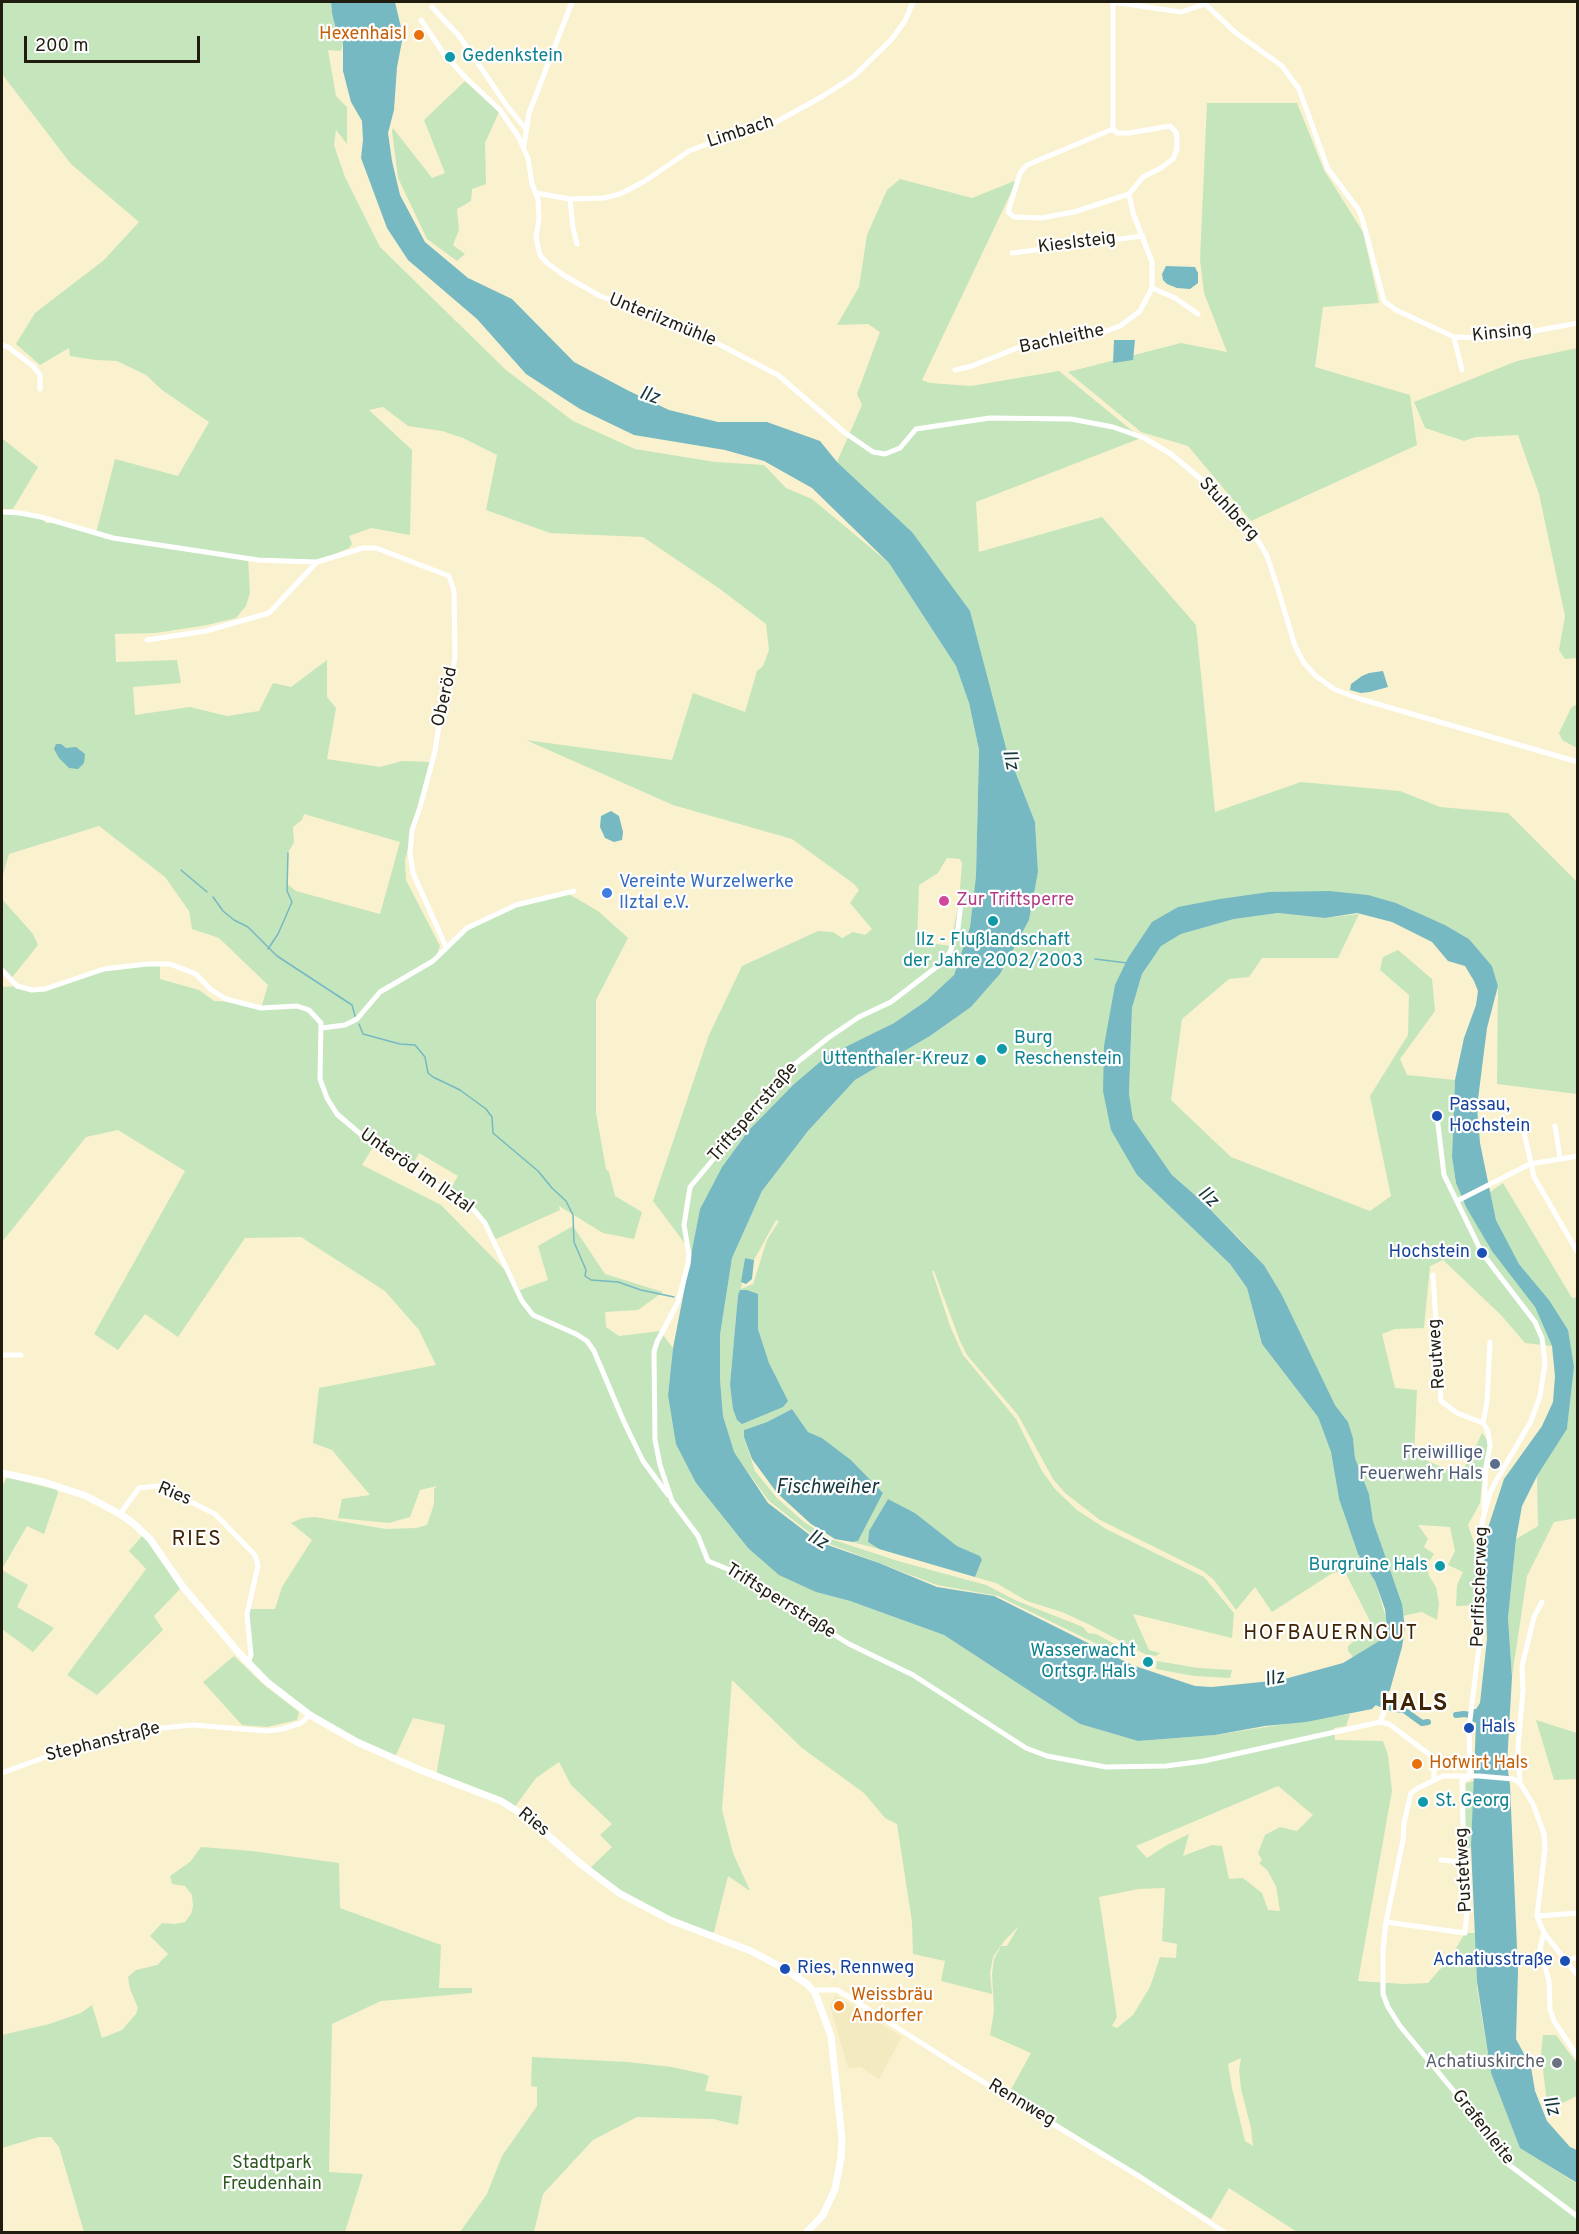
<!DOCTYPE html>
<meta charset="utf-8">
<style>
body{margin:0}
#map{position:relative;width:1579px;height:2234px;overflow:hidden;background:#faf2cf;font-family:Overpass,sans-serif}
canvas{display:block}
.frame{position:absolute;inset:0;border:3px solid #201d10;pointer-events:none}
.scale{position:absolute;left:24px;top:36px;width:176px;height:27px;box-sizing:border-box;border:3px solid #201d10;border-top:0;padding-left:8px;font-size:18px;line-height:21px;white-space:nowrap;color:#201d10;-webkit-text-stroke:4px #fefefe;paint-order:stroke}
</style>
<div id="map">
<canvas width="1579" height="2234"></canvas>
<div class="frame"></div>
<div class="scale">200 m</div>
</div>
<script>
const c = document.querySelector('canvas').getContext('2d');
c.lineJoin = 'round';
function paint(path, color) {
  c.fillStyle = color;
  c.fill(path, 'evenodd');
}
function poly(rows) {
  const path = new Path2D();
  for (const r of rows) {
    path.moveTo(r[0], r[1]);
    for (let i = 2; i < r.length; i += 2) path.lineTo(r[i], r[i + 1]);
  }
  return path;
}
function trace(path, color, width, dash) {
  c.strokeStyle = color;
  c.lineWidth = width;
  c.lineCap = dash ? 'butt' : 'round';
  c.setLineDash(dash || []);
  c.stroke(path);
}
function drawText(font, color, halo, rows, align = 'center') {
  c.font = font + ' Overpass,sans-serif';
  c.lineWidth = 4.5;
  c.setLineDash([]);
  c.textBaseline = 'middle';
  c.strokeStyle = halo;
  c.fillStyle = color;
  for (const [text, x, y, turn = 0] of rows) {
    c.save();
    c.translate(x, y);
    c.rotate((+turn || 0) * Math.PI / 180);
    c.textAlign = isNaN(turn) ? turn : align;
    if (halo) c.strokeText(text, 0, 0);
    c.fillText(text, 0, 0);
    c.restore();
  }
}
paint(poly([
 [835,1995,902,2037,879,2079,861,2067,848,2068,830,2006]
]), '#f4eabf');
paint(poly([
 [2,2,331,2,332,13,343,43,341,51,328,50,336,96,347,107,347,144,336,130,334,145,345,177,380,247,506,370,573,421,635,449,715,462,764,465,786,488,812,499,889,563,956,666,969,703,979,750,976,876,970,927,954,975,926,1001,894,1023,827,1056,794,1084,749,1130,722,1167,700,1209,692,1253,653,1201,709,1035,742,966,818,931,833,932,842,938,853,932,865,935,872,929,850,903,859,890,854,884,792,839,673,805,526,740,672,760,693,693,745,712,757,671,763,666,769,650,766,624,720,589,643,537,550,533,486,510,497,455,463,438,442,431,408,426,383,407,369,410,412,450,410,535,371,528,349,536,352,544,349,548,317,562,248,558,250,593,246,606,236,618,207,625,156,633,115,634,116,662,177,660,181,683,133,687,135,715,190,707,227,716,259,711,273,683,291,687,327,660,327,697,336,708,327,759,380,767,402,761,432,762,405,860,406,880,440,946,435,959,467,928,516,905,567,893,598,911,628,938,596,1000,596,1113,606,1169,609,1172,615,1196,642,1212,634,1239,603,1233,559,1206,560,1210,496,1239,491,1235,475,1211,449,1191,458,1176,419,1153,411,1168,407,1168,336,1115,335,1116,373,1147,362,1165,441,1205,508,1273,511,1273,520,1290,548,1280,538,1246,573,1226,605,1274,663,1292,638,1310,605,1312,606,1327,619,1336,660,1331,673,1348,668,1395,696,1483,748,1548,816,1592,850,1601,944,1635,1080,1724,1138,1741,1215,1735,1350,1714,1346,1726,1334,1728,1335,1740,1383,1741,1388,1755,1392,1791,1358,1981,1405,1984,1428,1983,1450,1958,1465,1933,1476,1933,1477,1987,1491,2073,1520,2147,1577,2184,1577,2232,1297,2232,1229,2188,1211,2219,1009,2093,1031,2053,990,2035,994,2011,992,1974,994,1959,1001,1946,1007,1946,1019,1926,1004,1941,993,1957,990,1973,992,1994,941,1981,945,1961,913,1954,912,1922,897,1824,885,1818,864,1793,802,1748,732,1680,722,1810,733,1853,750,1891,728,1876,714,1932,709,1935,631,1900,588,1870,612,1847,600,1835,612,1824,571,1785,559,1762,536,1778,514,1808,436,1776,445,1725,413,1718,394,1759,325,1724,248,1663,250,1659,247,1609,275,1609,282,1587,312,1540,291,1523,303,1518,315,1517,386,1529,416,1528,427,1525,434,1504,434,1489,437,1486,420,1490,410,1517,389,1523,338,1518,342,1499,370,1495,332,1450,313,1443,319,1388,436,1365,419,1330,385,1291,301,1237,245,1238,178,1337,145,1314,118,1350,94,1334,185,1171,118,1130,86,1137,2,1242,2,987,17,986,45,989,104,969,160,963,160,979,199,990,214,1001,235,1002,261,1008,268,985,219,938,192,929,189,911,165,877,99,826,9,854,2,878,2,512,41,517,46,523,59,523,96,533,115,459,178,476,209,422,162,390,146,375,117,361,96,360,70,356,69,348,40,365,16,344,35,313,104,260,139,222,71,164,2,74],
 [304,814,400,842,380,914,296,891,287,884,288,853,294,842,293,827,302,820],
 [947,858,960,859,962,863,959,902,950,946,917,941,919,885,938,873],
 [1278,1786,1313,1815,1297,1831,1280,1827,1265,1835,1258,1853,1262,1860,1259,1863,1267,1870,1276,1886,1280,1911,1268,1910,1262,1893,1243,1878,1229,1879,1222,1846,1212,1845,1183,1856,1189,1834,1167,1845,1147,1858,1136,1846],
 [1165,1888,1162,1941,1177,1944,1176,1958,1160,1957,1150,1987,1133,2015,1117,2028,1112,2026,1117,2017,1099,1897,1138,1889],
 [1241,2058,1239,2070,1241,2089,1251,2128,1253,2146,1245,2141,1232,2088,1228,2064],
 [465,81,499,112,485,143,486,184,472,189,471,201,457,209,459,230,453,245,465,254,457,261,427,239,398,178,392,131,393,128,432,178,445,173,424,120],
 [1207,103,1297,103,1324,170,1363,232,1379,303,1323,307,1315,367,1410,395,1417,445,1251,521,1188,446,1141,432,1068,372,1181,343,1227,352,1204,293,1200,260],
 [900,179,972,198,1017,180,922,380,930,383,971,386,1059,371,1141,438,976,502,979,552,1102,517,1196,625,1215,812,1301,782,1400,791,1440,807,1508,813,1577,882,1577,1094,1497,1084,1498,986,1492,966,1469,939,1445,925,1396,903,1178,907,1115,985,1137,1175,1230,1264,1247,1288,1262,1344,1318,1417,1331,1452,1339,1499,1358,1554,1375,1581,1386,1618,1387,1627,1379,1641,1353,1657,1348,1651,1348,1646,1362,1635,1370,1621,1344,1570,1331,1574,1272,1612,1255,1587,1236,1610,1214,1580,1203,1571,1100,1520,1065,1493,1053,1479,1018,1415,967,1355,960,1341,934,1271,932,1271,950,1326,963,1355,1016,1419,1042,1471,1055,1489,1077,1510,1106,1529,1204,1577,1234,1613,1232,1638,1133,1614,1149,1650,1160,1653,1156,1656,1145,1654,1088,1624,1062,1612,1027,1601,996,1583,975,1577,982,1561,980,1556,957,1546,915,1513,888,1499,869,1531,868,1542,879,1549,852,1542,858,1541,883,1493,851,1460,822,1438,808,1432,792,1409,767,1422,744,1430,744,1437,755,1471,777,1498,804,1522,831,1539,898,1561,986,1585,1017,1601,1083,1627,1088,1633,1096,1634,1128,1651,1126,1658,998,1596,937,1585,819,1540,769,1501,733,1452,723,1416,720,1379,720,1335,732,1258,762,1191,808,1131,855,1080,930,1036,971,1007,1000,974,1029,920,1038,872,1035,822,1006,748,912,532,837,462,862,405,857,394,880,332,868,324,837,325,859,287,867,235,887,190],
 [776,1220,779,1221,767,1240,753,1284,741,1289,745,1258,754,1260],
 [740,1290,758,1294,758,1329,769,1363,730,1384,738,1295],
 [1577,348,1578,658,1565,659,1559,650,1565,616,1539,494,1518,435,1476,437,1464,441,1425,428,1414,402,1517,361],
 [2,435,3,439,38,467,13,509,2,509],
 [1575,705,1577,706,1577,748,1562,740,1559,733,1571,708],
 [2,899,33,934,38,945,10,980,2,970],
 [1278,913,1325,918,1359,914,1338,958,1262,958,1249,977,1229,979,1182,1019,1171,1100,1231,1157,1370,1211,1391,1196,1370,1096,1408,1035,1409,995,1380,970,1383,957,1398,950,1432,979,1435,1011,1400,1059,1407,1075,1455,1080,1452,1157,1456,1183,1466,1207,1535,1307,1552,1346,1525,1343,1501,1315,1443,1260,1430,1266,1424,1328,1395,1329,1382,1334,1395,1388,1417,1390,1414,1455,1462,1476,1471,1448,1476,1446,1482,1433,1489,1442,1483,1471,1480,1503,1468,1525,1474,1543,1479,1605,1456,1606,1457,1585,1463,1572,1448,1565,1455,1551,1450,1527,1418,1525,1428,1539,1424,1547,1434,1554,1427,1565,1429,1576,1436,1587,1439,1603,1437,1620,1422,1612,1402,1616,1402,1604,1373,1521,1369,1494,1355,1458,1353,1438,1348,1422,1335,1405,1282,1295,1264,1265,1240,1239,1204,1203,1172,1175,1133,1119,1129,1094,1132,1008,1142,974,1160,946,1181,934,1234,919],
 [1503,1183,1572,1298,1578,1297,1577,1518,1554,1522,1527,1576,1512,1677,1508,1618,1516,1539,1538,1526,1537,1476,1567,1429,1574,1367,1549,1300,1519,1264,1496,1220,1490,1192],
 [7,1477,57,1490,58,1493,44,1534,27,1526,2,1569,2,1487],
 [142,1536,145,1538,181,1588,154,1616,163,1630,97,1695,67,1675,146,1569,129,1551],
 [2,1570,28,1585,17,1607,54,1628,33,1652,2,1629],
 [234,1656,263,1684,299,1712,297,1720,267,1727,242,1725,203,1682],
 [1157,1661,1198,1668,1232,1670,1230,1678,1194,1676,1156,1669],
 [1536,1720,1577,1733,1577,1779,1554,1780],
 [1474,1781,1471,1846,1464,1854,1466,1783],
 [201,1847,252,1851,339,1863,340,1908,441,1945,439,1988,472,1988,472,1993,381,2001,332,2024,329,2172,363,2174,345,2232,84,2232,59,2147,51,2137,39,2137,2,2148,2,2035,49,2024,81,2013,92,2005,102,2038,122,2030,136,2014,138,2008,130,1989,128,1977,136,1970,157,1965,168,1954,150,1936,162,1923,175,1924,185,1922,191,1914,193,1906,192,1895,185,1886,172,1884,170,1876,190,1862],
 [1543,2035,1556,2035,1576,2062,1577,2068,1577,2096,1548,2110,1541,2054],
 [532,2057,627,2062,672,2067,704,2074,709,2076,705,2091,742,2096,738,2125,713,2119,637,2117,593,2140,543,2194,534,2232,460,2232,487,2194,502,2156,537,2106,537,2087,531,2086]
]), '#c5e5bc');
paint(poly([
 [331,2,395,2,403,36,397,67,394,110,388,133,392,161,400,195,425,242,468,278,512,299,574,362,629,391,669,410,718,422,767,422,820,441,837,462,912,532,970,611,1006,748,1035,822,1038,872,1029,920,1000,974,971,1007,930,1036,855,1080,808,1131,762,1191,732,1258,720,1335,720,1379,723,1416,734,1452,768,1503,819,1542,879,1563,937,1587,994,1596,1132,1665,1195,1686,1212,1687,1281,1680,1343,1663,1379,1641,1387,1627,1385,1609,1375,1581,1358,1554,1339,1499,1331,1452,1318,1417,1262,1344,1247,1288,1230,1264,1137,1175,1111,1130,1103,1091,1104,1046,1115,985,1128,958,1152,922,1178,907,1220,899,1269,892,1329,891,1368,895,1396,903,1445,925,1469,939,1492,966,1498,986,1487,1028,1477,1107,1480,1143,1487,1177,1496,1220,1519,1264,1549,1300,1568,1330,1574,1367,1567,1429,1537,1476,1522,1506,1516,1539,1508,1618,1512,1677,1507,1764,1510,1785,1518,1971,1516,2039,1531,2067,1535,2091,1547,2121,1570,2147,1577,2150,1577,2183,1520,2148,1491,2073,1477,1982,1471,1846,1476,1723,1470,1720,1471,1709,1476,1709,1480,1703,1487,1639,1484,1540,1504,1479,1542,1426,1553,1402,1555,1376,1552,1346,1535,1307,1492,1251,1466,1207,1456,1183,1452,1157,1455,1080,1464,1038,1476,1005,1478,991,1474,981,1465,966,1448,961,1432,942,1392,922,1357,913,1325,918,1278,913,1234,919,1181,934,1161,946,1142,974,1132,1008,1129,1094,1133,1119,1172,1175,1204,1203,1264,1265,1282,1295,1335,1405,1348,1422,1353,1438,1355,1458,1369,1494,1373,1521,1402,1604,1405,1629,1402,1647,1390,1690,1372,1709,1306,1722,1265,1726,1215,1735,1138,1741,1080,1724,944,1635,850,1601,816,1592,779,1575,748,1548,696,1483,676,1444,668,1395,673,1348,700,1209,722,1167,749,1130,794,1084,827,1056,894,1023,926,1001,954,975,970,927,976,876,979,750,969,703,956,666,889,563,812,488,764,461,725,450,634,435,580,409,526,374,477,319,408,260,387,228,361,158,363,140,362,121,351,102,343,71,343,43,341,39,335,35,336,29,332,13],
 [1166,266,1195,267,1198,273,1198,283,1190,289,1177,288,1167,284,1163,280,1162,274],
 [1114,340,1135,340,1133,360,1113,363],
 [1383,671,1388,687,1370,692,1361,693,1350,690,1351,684,1362,676,1369,673],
 [56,744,61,744,66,748,76,747,85,754,84,763,78,769,69,768,59,758,54,749],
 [611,811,619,816,623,832,622,840,614,842,605,838,600,827,601,816],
 [745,1258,754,1260,752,1279,746,1284,741,1282],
 [740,1290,747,1290,758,1294,758,1329,769,1363,788,1401,783,1407,742,1424,737,1420,733,1409,730,1384,738,1295],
 [792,1409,808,1432,822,1438,851,1460,883,1493,858,1541,852,1542,835,1539,811,1524,777,1493,752,1459,744,1437,744,1430,767,1422],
 [888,1499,915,1513,957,1546,980,1556,982,1560,975,1577,879,1549,868,1542,869,1531]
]), '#76b9c3');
trace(poly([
 [181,870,207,892],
 [213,897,223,911,234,920,248,927,277,956,352,1005,355,1016],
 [268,949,278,934,292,902,287,891,288,853],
 [1095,959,1127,963],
 [359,1024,363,1034,400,1044,415,1045,425,1057,428,1073,433,1077,460,1090,486,1109,492,1117,493,1133,538,1171,552,1188,566,1201,573,1215,574,1242,586,1270,585,1276,591,1280,618,1282,641,1290,674,1297]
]), '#76b9c3', 1.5);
trace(poly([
 [1370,1700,1394,1709,1404,1710,1422,1723,1428,1722],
 [1456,1715,1464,1714,1476,1716]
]), '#76b9c3', 6);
trace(poly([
 [1113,2,1113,129,1117,133,1129,133,1170,126,1176,132,1177,138,1177,149,1173,159,1161,168,1143,177,1129,194,1133,213,1152,262,1152,288,1175,298,1198,314],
 [1113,2,1181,12,1205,4],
 [1203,2,1236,33,1282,66,1299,89,1328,169,1358,209,1362,218,1384,301,1396,310,1454,337,1484,338,1529,332,1578,323],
 [432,7,460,37,507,106,525,128],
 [421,20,444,54,466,78,500,110,518,136,528,158,532,184,538,199,539,218,536,238,540,255,547,263,565,276,600,296,699,334,778,375,844,432,873,452,885,454,900,448,916,429,990,418,1071,419,1113,427,1144,438,1171,454,1208,485,1259,542,1267,556,1277,586,1295,646,1304,663,1316,676,1334,689,1360,699,1578,762],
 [1113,129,1027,165,1020,173,1008,212,1014,217,1041,218,1074,212,1129,194],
 [524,145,529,113,572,2],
 [536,193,570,199,604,198,620,194,645,181,689,151,710,143,769,126,823,96,854,76,891,40,905,21,913,2],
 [570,199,573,228,577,244],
 [1012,253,1143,236],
 [1454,337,1462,370],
 [2,345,8,347,33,366,40,375,40,389],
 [955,370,972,366,1017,348,1101,333,1120,326,1140,311,1152,288],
 [2,512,20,513,41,517,113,538,258,560,317,562,363,548,376,548,449,576,454,591,455,656,452,676,442,705,435,751,420,807,412,830,410,852,413,873,446,947],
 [147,640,206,631,269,613,317,562],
 [961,903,958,928,950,952,939,965,891,1002,859,1017,828,1038,790,1068,690,1187,684,1225,689,1255,688,1264,678,1302,657,1342,654,1352,655,1440,660,1465,672,1501,698,1536,708,1561,730,1570,849,1644,913,1675,1026,1748,1047,1756,1106,1767,1166,1766,1204,1761,1380,1722,1389,1724,1434,1758,1434,1780],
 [2,970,17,986,32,990,45,989,104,969,147,964,170,964,196,974,210,989,226,999,261,1008,297,1006,309,1010,321,1023,320,1079,327,1098,337,1114,371,1143,407,1168,467,1203,475,1211,485,1223,522,1301,533,1315,576,1334,587,1341,594,1351,624,1422,643,1461,668,1495],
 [322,1028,345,1025,357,1019,380,992,433,961,467,928,516,905,574,891],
 [1437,1116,1444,1175,1482,1253,1535,1322,1542,1338,1545,1363,1540,1396,1531,1421,1496,1481,1490,1493,1482,1522,1480,1550,1480,1638,1469,1728,1470,1776],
 [1522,1123,1534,1177,1578,1253],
 [1555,1126,1560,1158],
 [1457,1201,1530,1164,1578,1156],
 [1433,1275,1441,1401,1457,1413,1483,1423,1488,1431,1490,1446,1486,1466,1484,1509],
 [2,1355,21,1355],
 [1483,1423,1487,1402,1490,1342],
 [120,1514,139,1488,159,1486,215,1514,255,1555,258,1566,247,1614,251,1655,248,1663],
 [1542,1602,1534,1617,1522,1666,1523,1690,1518,1747,1520,1783,1533,1804,1544,1834,1545,1849,1537,1916,1544,1933,1578,1976],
 [1380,1722,1390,1697],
 [2,1773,59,1752,142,1730,193,1725,267,1731,282,1729,301,1723,310,1715],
 [1520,1783,1513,1779,1479,1776,1443,1776,1418,1788,1411,1793,1404,1823,1403,1840,1386,1922,1383,1950,1383,1994,1388,2007,1400,2026,1453,2090,1508,2164,1578,2217],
 [1441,1860,1464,1862],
 [1537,1916,1578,1913],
 [1386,1922,1465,1933,1468,1899,1464,1862,1462,1781,1469,1777],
 [1544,1933,1540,1948,1549,1981,1550,2009,1554,2021,1578,2057],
 [1565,1961,1578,1957],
 [813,1990,837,1990,854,2000,962,2069,1142,2178,1224,2232]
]), '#fff', 5);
trace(poly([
 [2,1473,44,1482,86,1496,120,1514,133,1523,150,1539,183,1587,240,1654,267,1682,310,1715,357,1742,418,1769,501,1801,528,1818,582,1865,619,1893,670,1920,751,1951,785,1969,807,1984,815,1993,831,2036,842,2139,841,2158,835,2189,823,2215,807,2232]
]), '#fff', 7);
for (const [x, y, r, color] of [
 [419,35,6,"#e8710a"],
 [450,57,6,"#0f9aa8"],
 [607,893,6,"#3f7fe0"],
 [944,901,6,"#d1479c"],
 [993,921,6,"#0f9aa8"],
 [1002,1049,6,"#0f9aa8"],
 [981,1060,6,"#0f9aa8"],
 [1437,1116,6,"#1a4fb4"],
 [1482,1253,6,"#1a4fb4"],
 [1495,1464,6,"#5c6f8a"],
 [1440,1566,6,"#0f9aa8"],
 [1148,1662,6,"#0f9aa8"],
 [1469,1728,6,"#1a4fb4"],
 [1417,1764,6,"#e8710a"],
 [1423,1802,6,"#0f9aa8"],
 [1565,1961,6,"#1a4fb4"],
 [785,1969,6,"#1a4fb4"],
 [839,2006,6,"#e8710a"],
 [1557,2063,6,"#6b7280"]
]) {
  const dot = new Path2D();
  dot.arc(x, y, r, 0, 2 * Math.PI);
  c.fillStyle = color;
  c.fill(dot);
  trace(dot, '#fefefe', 2);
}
drawText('18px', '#c56008', '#fefefe', [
 ["Hexenhaisl",407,35,"right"],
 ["Hofwirt Hals",1429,1764],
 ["Weissbräu",851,1996],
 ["Andorfer",851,2017]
], 'left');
drawText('18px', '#0d838f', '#fefefe', [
 ["Gedenkstein",462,57],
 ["Ilz - Flußlandschaft",993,941,"center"],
 ["der Jahre 2002/2003",993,962,"center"],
 ["Burg",1014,1039],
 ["Reschenstein",1014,1060],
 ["Uttenthaler-Kreuz",969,1060,"right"],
 ["Burgruine Hals",1428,1566,"right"],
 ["Wasserwacht",1136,1652,"right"],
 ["Ortsgr. Hals",1136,1673,"right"],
 ["St. Georg",1435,1802]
], 'left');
drawText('18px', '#201d10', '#fefefe', [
 ["Limbach",741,133,-18],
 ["Kieslsteig",1077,244,-7],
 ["Unterilzmühle",662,321,22],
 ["Kinsing",1502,334,-6],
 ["Bachleithe",1062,340,-12],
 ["Stuhlberg",1228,510,47],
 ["Oberöd",446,697,-77],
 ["Triftsperrstraße",754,1113,-49],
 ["Unteröd im Ilztal",416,1172,35],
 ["Reutweg",1438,1354,-94],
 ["Ries",174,1495,22],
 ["Perlfischerweg",1481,1587,-88],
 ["Triftsperrstraße",780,1602,32],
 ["Stephanstraße",103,1743,-14],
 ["Ries",533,1823,39],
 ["Pustetweg",1465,1870,-93],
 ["Rennweg",1021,2104,31],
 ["Grafenleite",1482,2128,52]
]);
drawText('18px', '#366cbe', '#fefefe', [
 ["Vereinte Wurzelwerke",619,883],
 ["Ilztal e.V.",619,904]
], 'left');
drawText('18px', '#b23c85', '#fefefe', [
 ["Zur Triftsperre",956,901]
], 'left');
drawText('18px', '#164399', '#fefefe', [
 ["Passau,",1449,1106],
 ["Hochstein",1449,1127],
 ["Hochstein",1470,1253,"right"],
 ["Hals",1481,1728],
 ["Achatiusstraße",1553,1961,"right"],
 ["Ries, Rennweg",797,1969]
], 'left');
drawText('18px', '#4e5e75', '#fefefe', [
 ["Freiwillige",1483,1454],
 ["Feuerwehr Hals",1483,1475]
], 'right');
drawText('18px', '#5b616d', '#fefefe', [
 ["Achatiuskirche",1545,2063]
], 'right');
drawText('18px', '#2e5920', '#fefefe', [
 ["Stadtpark",272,2164],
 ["Freudenhain",272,2185]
]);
drawText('italic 20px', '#16383d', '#fefefe', [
 ["Ilz",649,397,19],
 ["Ilz",1009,760,78],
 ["Ilz",1207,1198,43],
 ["Fischweiher",827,1489],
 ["Ilz",817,1541,30],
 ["Ilz",1275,1680,-11],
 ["Ilz",1550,2106,72]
]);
c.letterSpacing = '1.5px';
drawText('20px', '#3e2304', '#fefefe', [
 ["HOFBAUERNGUT",1331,1635]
]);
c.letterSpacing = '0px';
c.letterSpacing = '1.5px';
drawText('21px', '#3e2304', '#fefefe', [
 ["RIES",197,1541]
]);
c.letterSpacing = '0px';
c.letterSpacing = '1.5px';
drawText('bold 24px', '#3e2304', '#fefefe', [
 ["HALS",1415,1705]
]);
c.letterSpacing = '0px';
</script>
